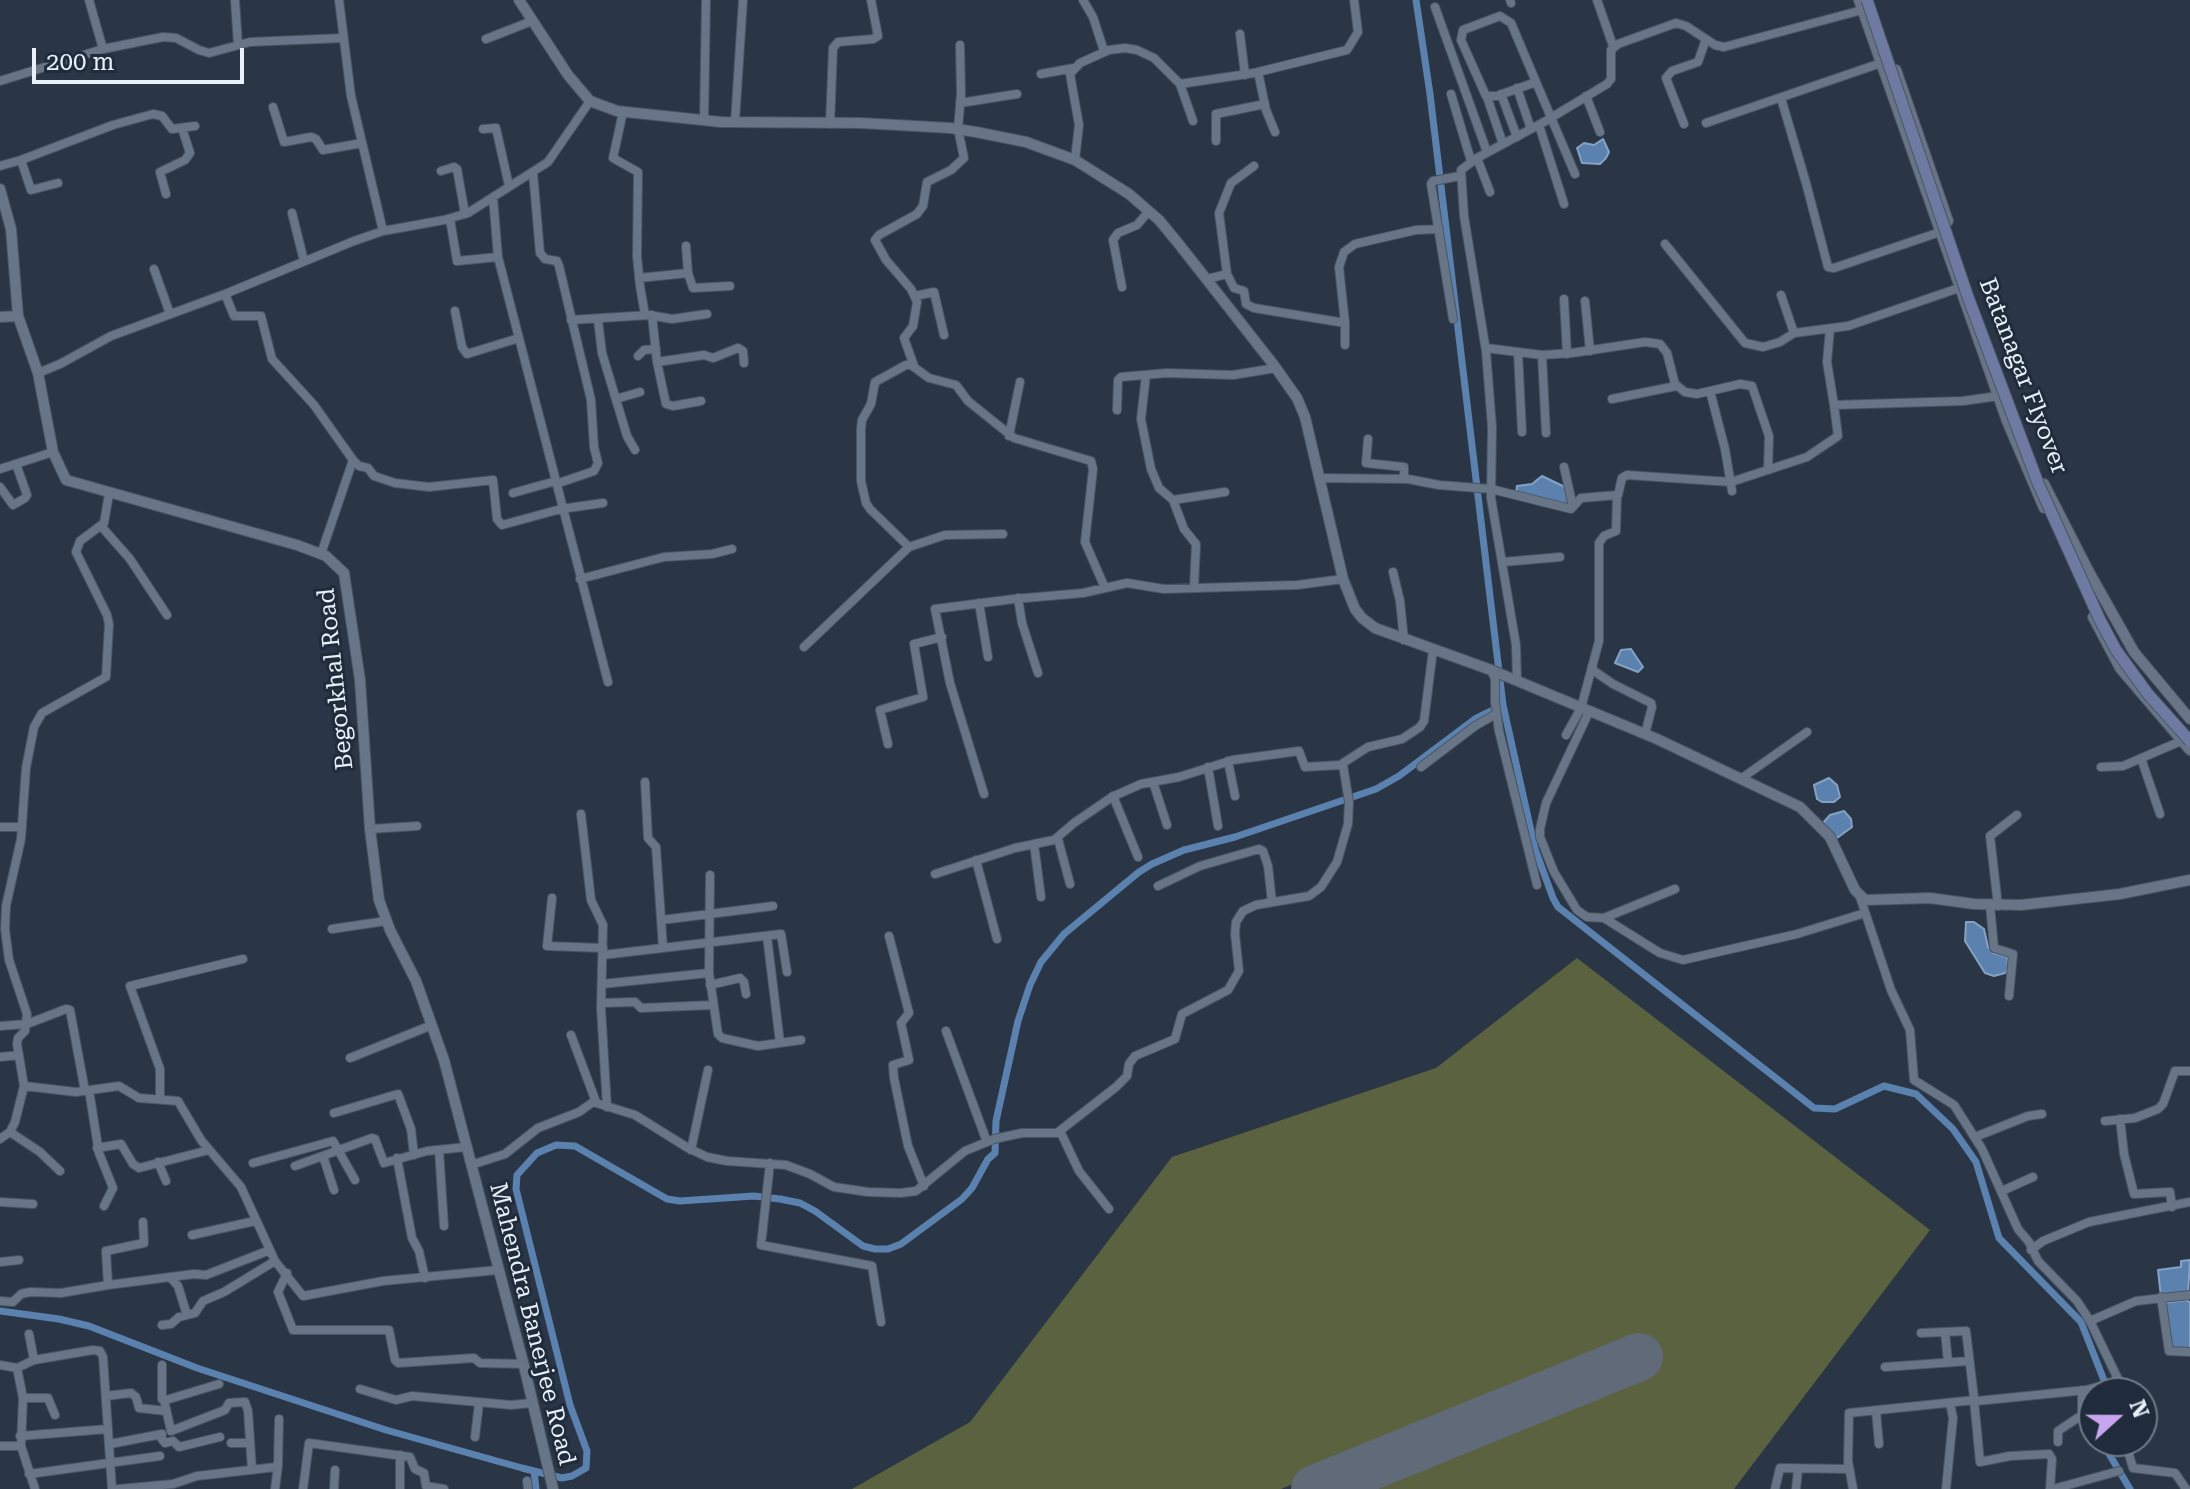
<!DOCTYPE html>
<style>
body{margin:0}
#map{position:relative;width:2190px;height:1489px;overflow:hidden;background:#2a3646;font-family:"Roboto Serif",serif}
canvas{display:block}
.north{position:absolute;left:2078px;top:1377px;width:80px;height:80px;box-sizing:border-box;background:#202c3b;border:2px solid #707a87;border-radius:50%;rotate:69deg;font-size:22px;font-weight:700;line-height:32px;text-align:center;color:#e8f0fa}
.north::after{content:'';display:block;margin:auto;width:28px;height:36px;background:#c8a6ef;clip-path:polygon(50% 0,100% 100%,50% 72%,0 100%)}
.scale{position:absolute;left:32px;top:48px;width:212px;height:36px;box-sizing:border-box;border:4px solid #e8f0fa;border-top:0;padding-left:10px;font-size:24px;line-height:28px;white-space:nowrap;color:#e8f0fa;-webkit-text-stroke:6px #202c3b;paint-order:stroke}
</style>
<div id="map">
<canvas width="2190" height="1489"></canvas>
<div class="north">N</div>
<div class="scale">200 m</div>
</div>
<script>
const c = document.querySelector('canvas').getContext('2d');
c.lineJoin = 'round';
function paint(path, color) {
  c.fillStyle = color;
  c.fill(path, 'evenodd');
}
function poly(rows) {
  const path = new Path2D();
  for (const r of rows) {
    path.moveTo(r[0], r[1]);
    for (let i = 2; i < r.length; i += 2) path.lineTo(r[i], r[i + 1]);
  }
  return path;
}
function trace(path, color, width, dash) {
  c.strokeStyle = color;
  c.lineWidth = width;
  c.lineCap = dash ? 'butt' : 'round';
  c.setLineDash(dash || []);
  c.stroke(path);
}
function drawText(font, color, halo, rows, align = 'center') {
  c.font = font + ' "Roboto Serif",serif';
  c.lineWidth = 6;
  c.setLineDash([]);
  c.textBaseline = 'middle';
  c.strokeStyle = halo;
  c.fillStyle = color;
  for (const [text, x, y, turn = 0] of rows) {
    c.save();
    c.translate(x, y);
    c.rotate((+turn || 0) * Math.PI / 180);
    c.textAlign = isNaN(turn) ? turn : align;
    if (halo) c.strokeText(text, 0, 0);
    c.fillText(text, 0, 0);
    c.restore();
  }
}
paint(poly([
 [1577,958,1930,1230,1734,1489,1360,1489,1644,1371,1633,1343,1281,1489,852,1489,970,1422,1172,1157,1436,1068]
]), '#5a623f');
const water = poly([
 [1603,139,1609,152,1606,158,1600,164,1582,163,1577,148,1584,143,1594,145,1603,139],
 [1542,476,1569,489,1570,505,1544,506,1515,498,1517,486,1532,484,1542,476],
 [1631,649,1643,667,1638,672,1615,663,1621,650,1631,649],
 [1829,778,1837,785,1840,797,1834,802,1822,802,1817,799,1814,785,1829,778],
 [1844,811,1851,819,1852,827,1837,838,1823,823,1830,815,1844,811],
 [1966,922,1974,922,1984,929,1988,947,1993,953,2007,957,2008,969,2005,973,1994,976,1985,973,1965,941,1966,922],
 [2190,1260,2188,1295,2161,1297,2158,1270,2181,1267,2181,1261,2190,1260],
 [2187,1300,2190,1303,2190,1349,2181,1350,2168,1346,2164,1303,2187,1300]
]);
paint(water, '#5b81ae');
trace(water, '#85a2c5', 2);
trace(poly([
 [1416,0,1430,94,1503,705,1535,849,1553,898,1558,907,1814,1108,1835,1109,1884,1086,1916,1094,1953,1129,1976,1162,1999,1238,2081,1322,2109,1393],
 [0,1311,59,1319,89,1326,197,1368,386,1430,522,1468,562,1478,572,1476,586,1468,587,1451,570,1405,516,1189,517,1175,537,1153,556,1145,575,1146,667,1199,680,1201,754,1196,780,1199,800,1203,815,1211,863,1246,875,1249,888,1249,901,1244,962,1199,972,1188,988,1159,995,1153,996,1121,1018,1021,1030,985,1041,962,1064,934,1139,872,1152,864,1184,850,1235,837,1376,789,1399,776,1475,719,1503,705],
 [2110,1441,2109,1454,2130,1489],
 [534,1471,536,1489]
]), '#5b81ae', 7);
trace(poly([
 [1315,1489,1639,1357]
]), '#606a79', 48);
const minor = poly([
 [89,0,103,49],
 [235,0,238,45],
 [339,0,351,96,383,231],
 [1083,0,1093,17,1104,51],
 [1510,0,1511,3],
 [1597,0,1613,46],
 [1435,7,1487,152],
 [1240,34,1245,75],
 [486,39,532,21],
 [1258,72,1266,110,1275,132],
 [1041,74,1074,68],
 [0,81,103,49,163,37,176,38,199,50,209,53,250,42,343,38],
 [1536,82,1497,96,1486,96,1461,40,1463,30,1500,16,1511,23,1514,30,1575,174],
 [1180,84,1254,73,1347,50,1358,32,1354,0],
 [1517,88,1531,129],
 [1451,94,1471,161],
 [1501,94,1517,137],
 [1586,96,1600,132],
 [1487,97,1503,144],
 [1781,98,1806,183,1828,267,1834,268,1940,232],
 [960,103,1017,94],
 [273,107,284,142,311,137,316,139,323,150,362,143],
 [623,112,613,158,638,172,637,256,640,286,645,315],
 [704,121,706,0],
 [735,122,743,0],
 [1706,123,1881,63],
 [830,124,833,48,838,42,873,39,878,36,871,0],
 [1684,124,1666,78,1672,71,1698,62,1706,39],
 [1539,125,1564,204],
 [483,129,496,128,509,186],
 [1216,141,1216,114,1265,104],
 [1477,158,1490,192],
 [21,160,113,125,153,114,162,116,172,129,195,126],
 [1075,160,1079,125,1070,74,1080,63,1109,50,1125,48,1137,50,1154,58,1180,84,1193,121],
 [0,166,21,160,31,190,58,183],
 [441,171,454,167,457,169,465,214],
 [533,172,540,253,545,259,557,261,559,266,591,400,594,447,598,463,594,471,556,484],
 [166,194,160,172,185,160,190,153,182,128],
 [493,197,498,257,608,682],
 [292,213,304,261],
 [450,219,457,261,498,257],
 [1665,244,1745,343,1763,347,1780,342,1794,333],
 [686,246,688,273],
 [154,269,170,314],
 [1227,274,1219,213,1231,183,1254,166],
 [639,278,688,273,693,288,730,286],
 [1207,279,1227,274,1234,288,1244,291,1246,304,1254,308,1345,323,1345,345],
 [1122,287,1113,240,1118,233,1137,225,1149,211],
 [225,294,234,316,261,316,272,359,314,405,353,460,359,466,368,468,374,476,395,483,429,487,493,480,497,519,502,525,561,509,603,503],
 [1781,295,1794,333,1848,326,1959,288],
 [915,296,934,292,944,335],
 [1564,299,1567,354],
 [1585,301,1590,351],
 [455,311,462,347,467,354,519,338],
 [652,315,657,362,666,404,673,406,701,401],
 [1453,319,1431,184,1433,181,1460,176],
 [571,320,649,315,672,319,707,314],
 [598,320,602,353,627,436,635,450],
 [1345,323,1339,267,1344,252,1355,244,1416,230,1439,229],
 [1830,329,1827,362,1834,405],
 [1486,348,1542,355,1572,353,1645,342,1660,344,1667,353,1675,384,1685,392,1697,394,1740,384,1752,386,1769,436,1768,470],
 [1518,353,1522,432],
 [1542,355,1546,433],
 [638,356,644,350,656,349],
 [657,362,704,355,713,358,738,348,743,351,744,363],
 [914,366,904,338,913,326,917,302,911,289,886,260,875,240,879,235,917,214,923,206,927,182,951,170,964,158,958,129,961,94,960,45],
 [38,373,60,364,111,336,225,294,354,241,383,231,444,220,468,213,548,162,590,101],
 [1146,375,1141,419,1151,469,1159,488,1173,500,1184,529,1196,544,1194,588],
 [1710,391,1725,449,1732,491],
 [616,399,640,392],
 [1612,399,1676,386],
 [1117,410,1118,380,1121,377,1167,373,1233,375,1276,368],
 [1009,436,1020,382],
 [1368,439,1366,463,1404,467,1404,479],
 [1564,467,1573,507],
 [0,469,53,452],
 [1319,478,1408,479,1439,485,1491,489,1571,509,1581,498,1618,495,1622,478,1627,475,1731,482,1807,457,1838,436,1834,405,1963,401,1998,396],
 [0,487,13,505,25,498,27,495,16,464],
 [513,493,556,481],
 [1173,500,1225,492],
 [101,526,130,559,167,615],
 [1003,534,945,535,909,547,870,509,866,503,861,481,861,429,862,420,871,404,875,382,906,365,911,365,929,378,956,385,968,401,1014,438,1091,461,1093,469,1085,542,1105,588],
 [321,554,353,460],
 [1503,562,1560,557],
 [1393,572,1400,601,1404,640],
 [580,579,664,557,712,554,732,549],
 [1018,598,1022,623,1038,673],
 [979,603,988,657],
 [804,647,909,547],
 [1592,666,1594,671,1613,684,1651,703,1652,707,1645,734],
 [1491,670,1495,679,1495,702,1499,731,1537,885],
 [1517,681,1516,645,1491,498,1492,427,1486,351,1464,216,1461,170,1477,158,1544,122,1607,84,1611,79,1611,50,1618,44,1676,23,1686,26,1715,45,1724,47,1866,9],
 [1589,712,1546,803,1540,829,1540,837,1554,872,1577,910,1587,917,1604,918,1660,953,1683,960,1797,934,1865,913],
 [1566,735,1581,708,1599,641,1599,543,1604,536,1616,531,1617,496],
 [888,744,880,710,923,697,914,644,942,637],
 [2141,758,2160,814],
 [1228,761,1235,796],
 [1208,767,1218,826],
 [1421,767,1475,726,1496,714],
 [2101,767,2123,766,2181,741],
 [1742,778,1807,732],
 [645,782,648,838,656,847,663,948],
 [1153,782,1167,825],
 [984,794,950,683,935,609,1014,599,1083,593,1127,583,1164,589,1297,585,1343,579],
 [1113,796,1138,857],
 [581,814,591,900,603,925,601,1008,607,1107],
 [0,827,22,827],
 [370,829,417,826],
 [1058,839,1070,884],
 [1034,844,1041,897],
 [976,860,997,939],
 [935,874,1015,848,1054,840,1074,823,1112,797,1141,784,1179,777,1233,760,1299,751,1305,767,1340,765,1368,747,1402,739,1420,727,1424,721,1433,650],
 [710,875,709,973,718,1034,722,1038,758,1046,801,1040],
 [1158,886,1200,866,1259,849,1263,851,1268,866,1272,902],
 [1860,897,1891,990,1910,1030,1914,1080,1954,1105,1982,1149,2018,1229,2029,1242,2038,1261,2077,1301,2090,1321,2119,1381,2122,1393],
 [552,898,547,946,603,948],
 [1990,905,1994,948,2013,954,2009,996],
 [1998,906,1990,836,2017,815],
 [1604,918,1675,889],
 [662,920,773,906],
 [332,929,386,921],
 [767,936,780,1043],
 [889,936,909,1013,901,1023,909,1060,893,1065,894,1078,908,1146,924,1186],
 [603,955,781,934,787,972],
 [602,984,709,973],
 [710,985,740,978,744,982,746,994],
 [602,1003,635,1002,641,1008,713,1005],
 [0,1026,27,1024,66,1009,70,1010,85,1091],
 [946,1031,987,1142],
 [571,1035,596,1102],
 [0,1057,19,1055],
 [350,1058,432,1025],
 [24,1086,76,1092,119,1086,139,1098,178,1101,201,1140,241,1187,275,1261,303,1296,383,1281,498,1270],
 [89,1090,99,1153,113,1188,104,1206],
 [160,1099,160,1069,130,986,243,959],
 [334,1113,398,1094,411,1129,414,1155],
 [2120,1119,2124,1154,2134,1194,2170,1192,2172,1207],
 [2105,1121,2135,1118,2158,1109,2163,1104,2175,1071,2190,1071],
 [10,1132,40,1152,60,1171],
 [1057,1133,1116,1087,1127,1076,1129,1064,1135,1056,1175,1039,1182,1014,1228,990,1239,971,1235,934,1236,922,1243,911,1256,905,1309,896,1321,887,1337,862,1348,824,1349,802,1343,765],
 [1975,1137,2028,1116,2042,1114],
 [0,1139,10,1132,15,1122,24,1086,17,1044,18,1038,25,1031,27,1014,9,960,5,929,6,906,21,839,26,768,34,727,42,713,106,677,109,624,107,615,76,552,80,541,104,523,109,494],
 [97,1148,121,1144,133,1164,139,1168,209,1150],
 [439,1150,444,1226],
 [691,1150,708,1070],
 [323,1156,334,1190],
 [397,1158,412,1238,419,1251,425,1278],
 [158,1162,166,1181],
 [253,1163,333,1141,355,1180],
 [770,1163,761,1245,872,1266,881,1322],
 [471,1165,505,1154,538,1128,579,1112,593,1102,635,1115,688,1148,707,1157,727,1161,786,1165,810,1174,834,1187,868,1192,901,1193,916,1191,965,1151,994,1139,1022,1133,1061,1133,1079,1171,1109,1209],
 [295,1166,372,1138,375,1139,384,1163,427,1151,466,1147],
 [2002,1191,2033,1177],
 [0,1202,33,1204],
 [192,1235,255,1221],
 [2031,1250,2043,1241,2089,1222,2190,1202],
 [0,1262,19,1260],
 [287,1273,278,1292,293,1330,389,1330,395,1360,398,1363,474,1358,480,1363,523,1364],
 [170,1277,178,1286,187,1315],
 [108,1285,194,1274,206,1275,270,1250],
 [2161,1297,2169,1351,2190,1352],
 [0,1301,13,1302,21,1294,30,1292,61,1293,108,1285,106,1251,144,1243,143,1222],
 [2090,1321,2136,1301,2190,1295],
 [162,1325,171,1324,179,1317,195,1313,203,1301,224,1292,275,1261],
 [1945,1332,1948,1362],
 [1921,1333,1966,1331,1974,1398,1977,1401,2086,1390,2120,1381],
 [29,1334,34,1360],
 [0,1365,17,1368],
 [162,1365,162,1399,166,1400,219,1384],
 [1885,1367,1969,1361],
 [360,1389,396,1400,412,1396,511,1405,532,1403],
 [106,1396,131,1393,136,1397,139,1408,166,1411],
 [23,1398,48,1398,55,1415],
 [164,1400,171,1431,225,1410,229,1403,245,1402,248,1411,252,1470],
 [1974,1400,1980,1462,2010,1456,2049,1454,2052,1459,2050,1489],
 [1876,1411,1879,1444],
 [159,1435,165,1443,173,1441,179,1447,220,1437],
 [20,1436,108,1429],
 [475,1437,479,1403],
 [2125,1441,2133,1468,2175,1473,2186,1489],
 [2058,1442,2058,1431,2082,1415,2082,1390],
 [231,1443,249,1443],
 [110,1444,162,1434],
 [0,1446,21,1446],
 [29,1474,160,1456],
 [527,1481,528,1489],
 [35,1489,21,1446,23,1398,17,1368,34,1360,93,1350,100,1351,103,1357,112,1489],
 [119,1489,173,1484,197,1476,276,1467,278,1464,279,1419],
 [275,1489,278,1466],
 [303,1489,309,1443,410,1457,415,1469,424,1473,426,1486,444,1489],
 [334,1489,335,1470],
 [400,1489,400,1455],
 [1775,1489,1780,1468,1849,1469],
 [1796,1489,1798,1470],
 [1853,1489,1848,1461,1849,1413,1975,1400],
 [1946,1489,1953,1418,1950,1403],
 [2053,1489,2119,1471]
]);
const tertiary = poly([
 [519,0,568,75,590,101,617,111,721,122,861,123,950,128,976,132,1026,142,1075,160,1129,194,1159,220,1178,243,1273,364,1297,398,1305,417,1343,579,1355,609,1362,618,1375,628,1491,670,1657,739,1800,807,1830,837,1855,890,1865,900,1930,898,1974,904,2021,905,2120,894,2190,880],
 [1859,0,2007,421,2044,508],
 [1896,70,1948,221],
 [0,189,11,229,18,316,38,373,53,452,66,480,297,545,326,556,344,573,360,680,370,829,379,900,390,930,416,981,444,1060,524,1366,553,1489],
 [0,317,18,316],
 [2044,484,2089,572,2134,652,2190,719],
 [2093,617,2120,668,2190,750]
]);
trace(minor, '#4a5462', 10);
trace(tertiary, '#4a5462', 12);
trace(minor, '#677587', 8);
trace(tertiary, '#677587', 10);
const secondaryBridge = poly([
 [1867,0,1968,297,2038,483,2100,620,2116,650,2148,694,2190,741]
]);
trace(secondaryBridge, '#4a5462', 13, []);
trace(secondaryBridge, '#6f7aa3', 11);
drawText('24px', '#e8f0fa', '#202c3b', [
 ["Batanagar Flyover",2023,376,69],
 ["Begorkhal Road",336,679,-96],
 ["Mahendra Banerjee Road",532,1324,76]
]);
</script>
